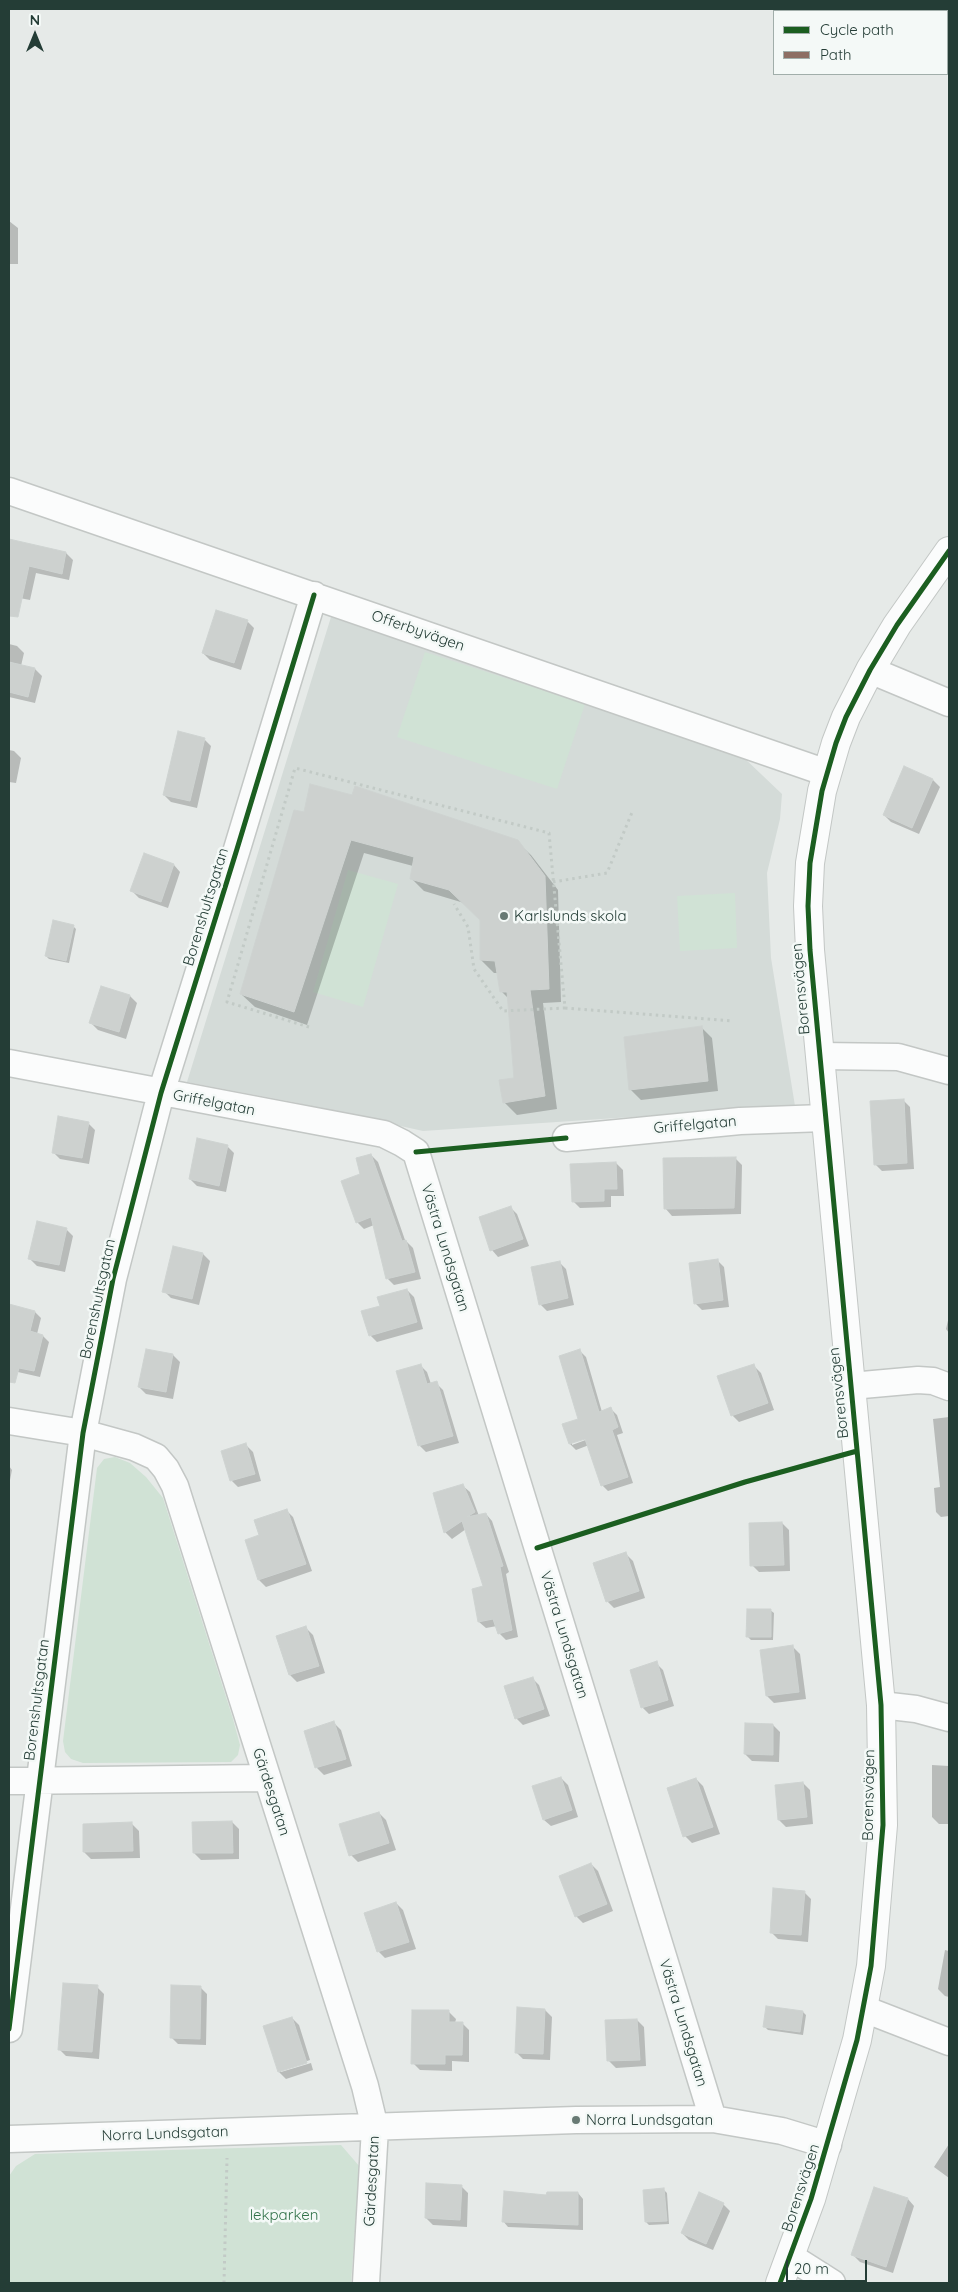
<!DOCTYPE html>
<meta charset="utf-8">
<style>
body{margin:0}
#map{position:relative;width:958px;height:2292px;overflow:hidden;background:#e6eae8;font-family:Quicksand,sans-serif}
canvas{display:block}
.frame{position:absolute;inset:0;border:10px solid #243d36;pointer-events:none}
.legend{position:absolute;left:773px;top:10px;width:175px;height:65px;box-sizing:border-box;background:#f4f9f7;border:1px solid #a1aeaa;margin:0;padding:6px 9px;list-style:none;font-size:15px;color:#243d36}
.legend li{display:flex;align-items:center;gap:10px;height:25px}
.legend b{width:25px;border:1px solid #a1aeaa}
.north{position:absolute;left:10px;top:10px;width:50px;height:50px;-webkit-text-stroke:4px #f4f9f7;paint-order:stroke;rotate:0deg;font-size:14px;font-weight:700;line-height:20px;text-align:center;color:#243d36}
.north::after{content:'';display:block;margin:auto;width:18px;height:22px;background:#243d36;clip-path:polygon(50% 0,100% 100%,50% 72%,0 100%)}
.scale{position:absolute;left:786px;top:2260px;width:81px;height:22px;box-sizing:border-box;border:2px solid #243d36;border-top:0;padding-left:6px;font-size:15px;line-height:18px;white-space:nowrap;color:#243d36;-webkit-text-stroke:4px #f4f9f7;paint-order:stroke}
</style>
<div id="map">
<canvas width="958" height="2292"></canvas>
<div class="frame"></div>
<ul class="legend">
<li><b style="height:6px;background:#1b5e20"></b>Cycle path</li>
<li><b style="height:6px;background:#8d6e63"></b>Path</li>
</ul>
<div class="north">N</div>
<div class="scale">20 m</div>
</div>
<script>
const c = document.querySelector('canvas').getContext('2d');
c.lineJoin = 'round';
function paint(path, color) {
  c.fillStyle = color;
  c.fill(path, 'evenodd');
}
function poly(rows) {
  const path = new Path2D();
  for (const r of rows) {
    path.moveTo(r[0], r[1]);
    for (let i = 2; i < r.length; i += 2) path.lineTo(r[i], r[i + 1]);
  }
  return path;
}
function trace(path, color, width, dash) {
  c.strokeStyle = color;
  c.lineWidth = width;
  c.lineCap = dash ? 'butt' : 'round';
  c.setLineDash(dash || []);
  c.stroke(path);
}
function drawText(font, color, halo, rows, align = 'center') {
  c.font = font + ' Quicksand,sans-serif';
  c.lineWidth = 5;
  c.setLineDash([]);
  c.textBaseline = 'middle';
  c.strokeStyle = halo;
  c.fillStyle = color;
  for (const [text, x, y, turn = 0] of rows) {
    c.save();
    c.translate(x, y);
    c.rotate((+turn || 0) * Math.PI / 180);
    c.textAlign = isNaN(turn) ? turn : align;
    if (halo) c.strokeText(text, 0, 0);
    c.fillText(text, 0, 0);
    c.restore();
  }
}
paint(poly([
 [331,617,741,755,782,794,780,819,767,873,771,958,795,1106,423,1131,293,1102,187,1082]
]), '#d4dbd8');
paint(poly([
 [425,652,585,704,557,789,397,737],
 [348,870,398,884,363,1007,313,992],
 [735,893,737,948,680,951,677,896],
 [115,1457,130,1463,146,1477,163,1498,233,1719,240,1745,238,1755,231,1762,83,1763,71,1759,65,1752,63,1741,97,1468,104,1459],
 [341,2145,360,2167,351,2283,9,2283,9,2176,16,2166,35,2154]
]), '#d0e2d5');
paint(poly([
 [9,221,18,228,18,264,9,264],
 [9,541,66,553,73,560,69,580,36,573,30,600,9,596],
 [247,621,254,628,241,670,210,660,203,653],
 [9,644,17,646,24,653,21,666,35,669,42,676,35,703,9,697],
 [204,739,211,746,197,808,171,802,164,795],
 [9,750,14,751,21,758,16,783,9,782],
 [933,780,940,787,919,834,891,822,884,815],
 [294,811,517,842,531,855,558,890,561,1002,543,1003,557,1109,517,1115,504,1102,516,1080,509,999,501,991,498,973,494,973,481,960,481,920,464,903,424,891,411,878,413,866,364,853,307,1025,255,1007,241,994],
 [174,865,180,872,168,908,139,898,132,891],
 [73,926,76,929,69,963,49,959,46,956],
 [102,987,130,996,137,1003,126,1039,98,1030,91,1023],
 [701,1027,712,1038,718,1091,641,1100,630,1089],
 [903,1100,910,1107,914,1169,882,1171,875,1164],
 [88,1123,95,1130,89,1164,60,1159,53,1152],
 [227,1146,234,1153,226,1192,197,1186,190,1179],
 [371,1155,378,1162,405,1240,413,1248,421,1279,394,1285,387,1278,374,1225,364,1229,357,1222,362,1175],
 [735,1158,742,1165,741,1214,672,1216,665,1208],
 [616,1163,623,1170,624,1196,611,1196,611,1207,580,1208,573,1201],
 [510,1207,517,1214,529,1246,498,1257,492,1250],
 [66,1229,73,1236,65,1272,37,1266,30,1259],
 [203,1254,210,1261,199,1305,171,1298,164,1291],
 [717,1260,724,1267,729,1307,702,1310,695,1303],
 [559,1262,566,1269,574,1305,547,1311,540,1304],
 [407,1290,414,1297,423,1329,377,1342,370,1335,381,1307],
 [9,1305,35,1312,41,1318,37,1334,43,1336,49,1342,40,1377,9,1370],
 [949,1316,949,1333,946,1329],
 [580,1351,586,1357,602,1412,611,1409,617,1415,623,1433,617,1435,633,1483,608,1491,602,1485,589,1445,576,1450,570,1444,579,1420],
 [591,1436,591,1438,572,1445,572,1442],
 [173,1355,180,1362,173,1399,146,1394,139,1387],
 [420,1365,427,1372,431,1384,436,1383,443,1390,459,1443,426,1452,419,1445],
 [754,1366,761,1373,774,1410,739,1422,732,1415],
 [949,1417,949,1516,941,1517,936,1512,934,1488,940,1487,933,1419],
 [246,1445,253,1452,261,1481,238,1487,231,1480],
 [9,1466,12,1470,9,1485],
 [463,1486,470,1492,479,1516,486,1514,492,1521,509,1572,506,1574,518,1637,506,1640,499,1633,497,1626,486,1628,479,1622,484,1587,466,1529,452,1539,445,1532,434,1494],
 [286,1510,293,1517,312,1571,266,1587,259,1580,246,1541,260,1536],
 [782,1523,789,1530,790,1571,759,1572,752,1565],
 [626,1554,633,1561,645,1598,614,1608,607,1601],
 [770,1610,774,1613,773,1640,751,1640,748,1637],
 [306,1628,313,1635,325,1673,297,1682,290,1675,278,1637],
 [793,1647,800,1654,806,1699,774,1703,767,1696],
 [656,1663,663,1670,674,1706,649,1714,642,1707],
 [532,1678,539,1685,550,1716,523,1725,516,1718],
 [334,1723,341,1730,352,1766,324,1775,317,1768,305,1732],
 [773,1725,780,1732,779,1762,752,1761,745,1754],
 [932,1765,949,1766,949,1824,939,1824,932,1817],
 [561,1778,568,1785,578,1817,551,1826,544,1820],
 [696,1779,703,1786,720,1834,692,1843,685,1836],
 [803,1783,810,1790,813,1824,786,1827,779,1820],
 [379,1813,386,1820,396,1850,358,1862,351,1855],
 [232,1822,239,1829,239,1859,201,1860,194,1853],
 [132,1824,139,1831,140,1858,91,1859,84,1852],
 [591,1864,598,1871,613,1911,583,1923,576,1916],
 [804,1892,811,1899,808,1942,778,1939,771,1932],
 [396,1903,403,1910,416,1949,385,1958,378,1951],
 [945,1950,949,1951,949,1997,945,1996,938,1989],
 [97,1987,104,1994,99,2059,66,2056,59,2049],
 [200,1987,207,1994,206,2045,178,2044,171,2037],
 [545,2010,552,2017,550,2060,523,2059,516,2052],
 [449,2012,456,2019,455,2023,462,2023,469,2030,469,2062,452,2061,452,2071,420,2070,413,2063],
 [803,2012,806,2015,803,2035,768,2030,765,2027],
 [292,2018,299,2025,310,2060,281,2070,281,2072,311,2063,313,2070,286,2079,279,2072],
 [637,2020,644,2027,646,2066,616,2068,609,2061],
 [949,2144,949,2178,934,2167],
 [461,2186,468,2193,467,2227,433,2225,426,2218],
 [664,2190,667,2193,669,2224,649,2225,646,2222],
 [578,2193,583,2199,583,2230,508,2227,503,2221,548,2197],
 [908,2199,914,2206,893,2273,860,2262,853,2255],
 [723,2204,730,2211,713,2250,689,2240,682,2233]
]), '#0003');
const building = poly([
 [9,539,66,552,62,574,29,566,18,617,9,616,9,539],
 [216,610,248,620,234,663,202,653,216,610],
 [9,662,35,668,28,697,9,692,9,662],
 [178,731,205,738,190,801,163,795,178,731],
 [904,766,933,779,912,828,883,815,904,766],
 [310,784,352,795,355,786,518,840,545,876,549,989,530,990,545,1096,503,1103,499,1080,514,1078,507,992,500,992,495,961,480,960,480,920,449,890,410,879,414,857,351,840,294,1012,240,994,294,810,304,812,310,784],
 [144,853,174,864,161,902,130,891,144,853],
 [53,920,74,925,66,961,45,956,53,920],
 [101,986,130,995,119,1032,89,1023,101,986],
 [702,1026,708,1081,629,1090,624,1037,702,1026],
 [904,1099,907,1163,874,1165,870,1101,904,1099],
 [58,1116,89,1122,82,1158,52,1153,58,1116],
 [197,1138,228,1145,219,1186,189,1179,197,1138],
 [371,1154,402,1241,406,1240,415,1272,386,1279,371,1217,356,1223,341,1181,360,1174,356,1158,371,1154],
 [736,1157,734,1208,664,1209,663,1158,736,1157],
 [616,1162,617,1189,604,1189,604,1201,572,1202,570,1164,616,1162],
 [511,1206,523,1239,490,1251,479,1217,511,1206],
 [37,1221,67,1228,59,1265,28,1259,37,1221],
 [173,1246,203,1253,192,1299,162,1292,173,1246],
 [718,1259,723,1300,694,1304,689,1263,718,1259],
 [560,1261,568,1298,539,1305,531,1267,560,1261],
 [407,1289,417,1322,369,1336,361,1311,380,1306,377,1297,407,1289],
 [9,1304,35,1311,30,1331,43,1335,34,1371,19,1368,15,1383,9,1382,9,1304],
 [146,1349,173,1354,166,1392,138,1387,146,1349],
 [580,1349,599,1412,611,1407,618,1427,612,1430,628,1477,601,1486,585,1439,569,1444,562,1424,578,1419,559,1356,580,1349],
 [421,1364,427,1384,437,1381,453,1436,418,1446,396,1371,421,1364],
 [754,1364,768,1403,731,1416,717,1376,754,1364],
 [246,1443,255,1474,230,1481,221,1451,246,1443],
 [463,1484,475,1512,467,1517,486,1513,503,1566,500,1567,512,1630,498,1634,493,1619,478,1622,472,1589,483,1586,462,1521,444,1533,433,1493,463,1484],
 [287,1509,306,1564,258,1580,245,1540,259,1535,254,1520,287,1509],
 [782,1522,784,1565,750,1566,749,1523,782,1522],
 [626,1552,639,1591,606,1602,593,1563,626,1552],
 [747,1609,771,1609,771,1637,746,1637,747,1609],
 [306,1626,319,1666,289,1675,276,1636,306,1626],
 [793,1645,799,1692,766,1696,760,1650,793,1645],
 [657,1661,668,1700,641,1708,630,1670,657,1661],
 [533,1677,544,1709,515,1719,504,1686,533,1677],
 [334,1721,346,1759,315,1768,304,1731,334,1721],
 [745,1723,773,1724,773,1755,744,1754,745,1723],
 [561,1777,572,1810,543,1820,532,1786,561,1777],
 [696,1778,713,1827,683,1837,667,1788,696,1778],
 [803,1782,807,1817,778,1820,775,1785,803,1782],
 [379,1812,389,1843,349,1856,339,1824,379,1812],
 [232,1821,233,1853,193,1853,192,1822,232,1821],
 [132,1822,133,1851,83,1852,83,1824,132,1822],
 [591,1863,607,1904,575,1917,559,1876,591,1863],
 [773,1888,805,1891,801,1935,770,1933,773,1888],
 [396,1902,409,1942,377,1952,364,1913,396,1902],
 [63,1983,98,1985,92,2052,58,2050,63,1983],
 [171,1985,201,1986,200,2039,170,2038,171,1985],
 [766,2006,803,2011,800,2032,763,2027,766,2006],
 [517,2007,545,2009,543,2054,515,2053,517,2007],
 [412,2010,449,2010,449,2022,463,2022,462,2055,445,2055,445,2064,411,2064,412,2010],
 [292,2017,307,2063,278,2072,263,2026,292,2017],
 [637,2019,640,2060,607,2061,605,2020,637,2019],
 [426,2183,462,2185,460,2220,425,2218,426,2183],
 [874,2187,908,2198,886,2267,851,2255,874,2187],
 [664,2188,667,2221,645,2222,643,2190,664,2188],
 [504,2191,546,2195,547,2192,578,2192,578,2225,502,2222,504,2191],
 [699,2192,724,2203,706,2244,681,2233,699,2192]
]);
paint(building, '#cdd1cf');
trace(building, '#ced3d1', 1);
const minor = poly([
 [9,491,827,773],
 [870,670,949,703],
 [820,1056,898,1057,949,1071],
 [9,1063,384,1134,402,1143,416,1152,713,2119],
 [566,1138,740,1121,824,1118],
 [851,1386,918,1380,933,1381,949,1387],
 [9,1421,83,1433,134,1447,156,1457,166,1469,175,1486,365,2086,375,2128,366,2283],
 [881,1705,916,1709,949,1718],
 [9,1781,266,1778],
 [864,2009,949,2042],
 [9,2029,83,1433,113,1279,161,1093,237,849,314,595],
 [9,2139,576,2120,713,2119,782,2131,828,2145],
 [791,2257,832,2283]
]);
const tertiary = poly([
 [780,2283,811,2199,857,2040,871,1966,883,1825,881,1705,810,950,808,906,810,863,822,791,836,743,846,717,870,670,897,625,949,551]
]);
trace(minor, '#c3c7c5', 29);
trace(tertiary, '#c3c7c5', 30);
trace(poly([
 [553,882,607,873,633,810],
 [565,1008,733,1021],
 [309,1027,227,1002,295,768,549,833,565,1008,503,1011,474,969,468,927,454,904],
 [224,2283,227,2158]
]), '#c2cac6', 3, [2.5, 4]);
trace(minor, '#fbfcfc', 26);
trace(tertiary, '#fbfcfc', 28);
trace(poly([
 [793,9,800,11],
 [947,65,949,66]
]), '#8d6e63', 4, [8, 4]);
trace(poly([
 [416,1152,566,1138],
 [537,1548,745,1482,857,1451],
 [9,2029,83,1433,113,1279,161,1093,237,849,314,595],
 [780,2283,811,2199,857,2040,871,1966,883,1825,881,1705,810,950,808,906,810,863,822,791,836,743,846,717,870,670,897,625,949,551]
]), '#1b5e20', 5);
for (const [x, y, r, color] of [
 [504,916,5,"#687a74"],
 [576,2120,5,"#687a74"]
]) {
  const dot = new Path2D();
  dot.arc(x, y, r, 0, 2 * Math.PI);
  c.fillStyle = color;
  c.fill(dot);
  trace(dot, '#f4f9f7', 2);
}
drawText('15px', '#243d36', '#f4f9f7', [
 ["Offerbyvägen",418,631,19],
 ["Borenshultsgatan",206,907,-73],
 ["Borensvägen",801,989,-95],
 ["Griffelgatan",214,1103,11],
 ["Griffelgatan",695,1125,-5],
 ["Västra Lundsgatan",445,1248,73],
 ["Borenshultsgatan",98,1299,-78],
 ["Borensvägen",839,1393,-96],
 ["Västra Lundsgatan",564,1635,73],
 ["Borenshultsgatan",37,1700,-83],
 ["Gärdesgatan",271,1792,72],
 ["Borensvägen",869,1795,-89],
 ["Västra Lundsgatan",683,2023,73],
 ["Norra Lundsgatan",165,2134,-2],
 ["Gärdesgatan",372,2181,-87],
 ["Borensvägen",801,2188,-72]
]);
drawText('15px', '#243d36', '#f4f9f7', [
 ["Karlslunds skola",514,916],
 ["Norra Lundsgatan",586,2120]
], 'left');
drawText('15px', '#317249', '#f4f9f7', [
 ["lekparken",284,2215]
]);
</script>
